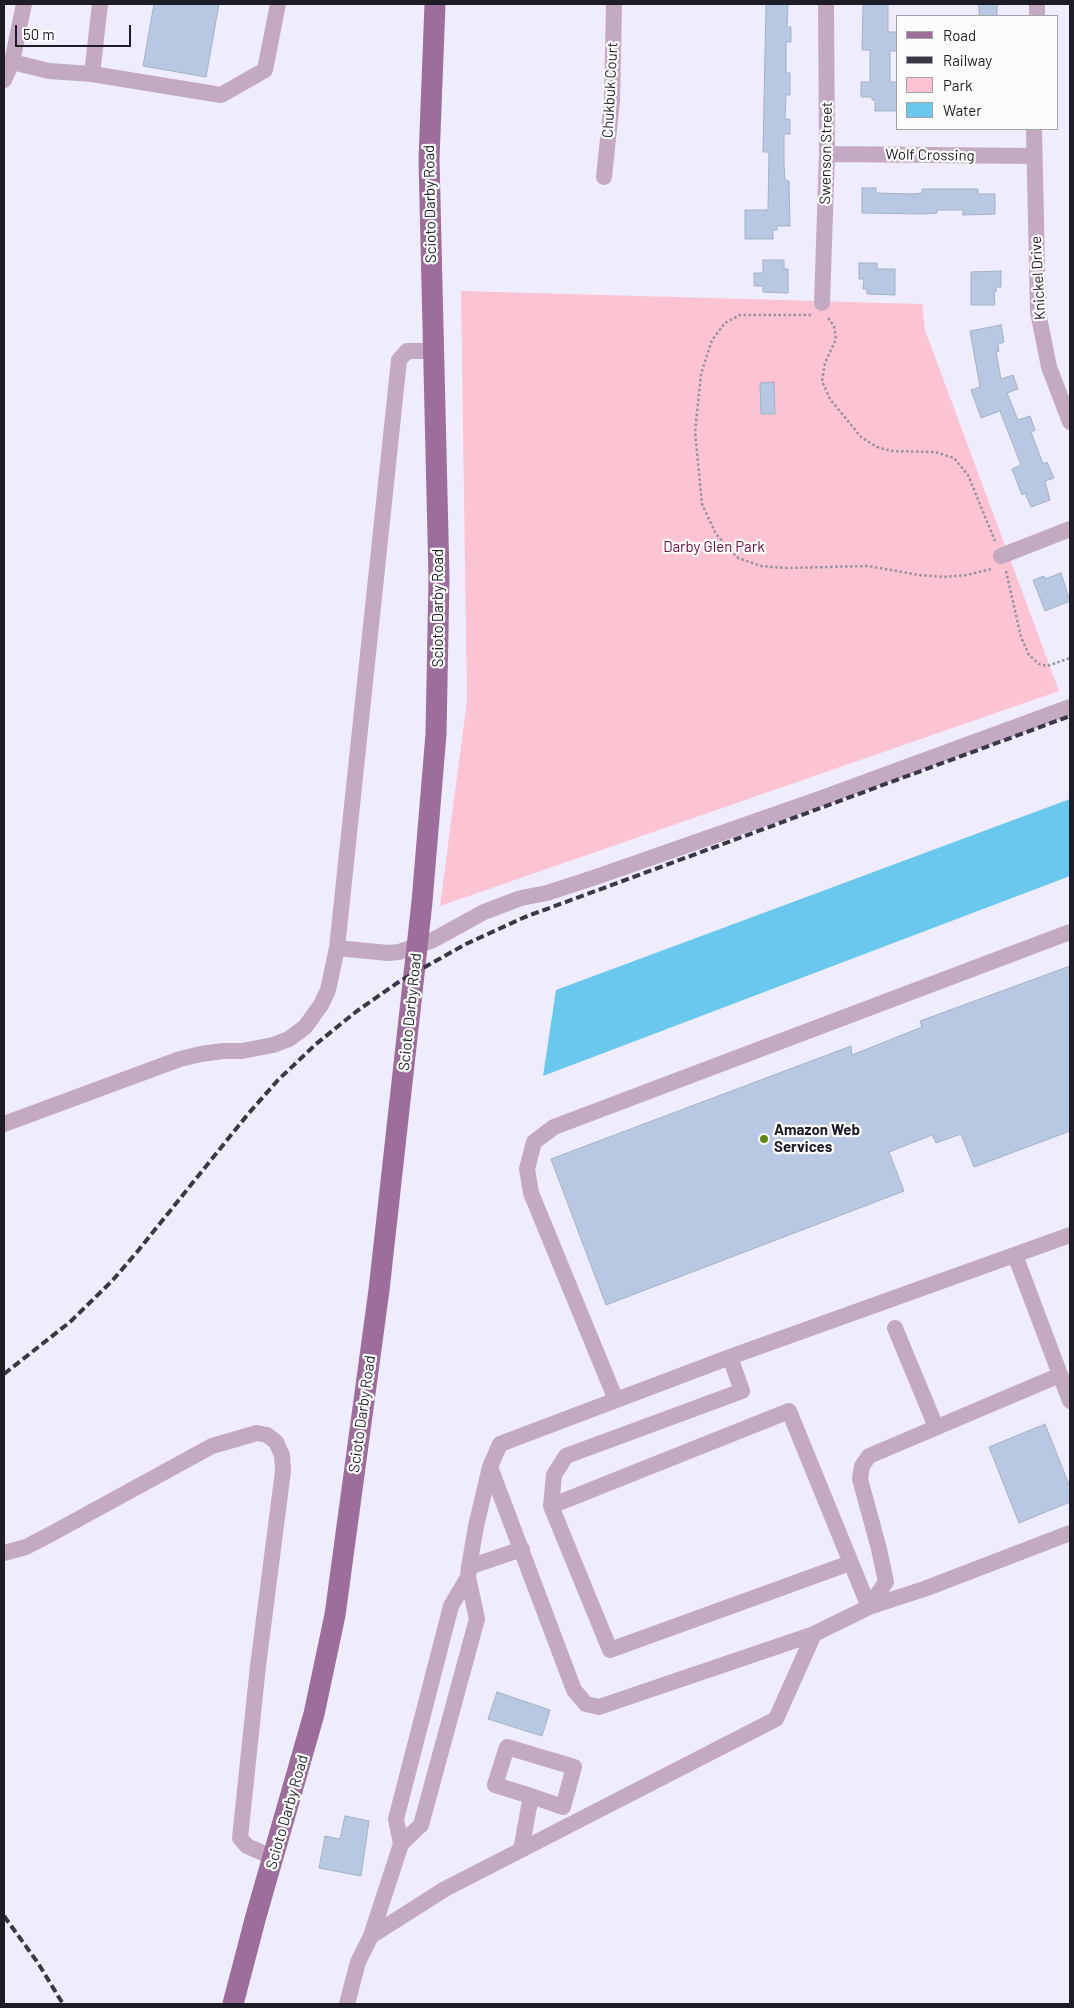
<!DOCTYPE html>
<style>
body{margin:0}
#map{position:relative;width:1074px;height:2008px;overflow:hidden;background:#efecfd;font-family:Barlow,sans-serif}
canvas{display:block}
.frame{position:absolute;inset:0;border:5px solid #1e1c26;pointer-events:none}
.legend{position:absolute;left:896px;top:15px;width:162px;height:115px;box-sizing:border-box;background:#fcfcfc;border:1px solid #a3a2a6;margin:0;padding:6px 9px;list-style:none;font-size:15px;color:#1e1c26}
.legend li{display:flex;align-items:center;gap:10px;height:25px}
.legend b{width:25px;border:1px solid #a3a2a6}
.scale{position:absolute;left:15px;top:25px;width:116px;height:22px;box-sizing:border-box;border:2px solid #1e1c26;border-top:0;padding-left:6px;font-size:15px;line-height:18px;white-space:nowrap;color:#1e1c26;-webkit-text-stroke:4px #fcfcfc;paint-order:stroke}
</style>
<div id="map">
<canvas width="1074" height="2008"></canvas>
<div class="frame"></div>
<ul class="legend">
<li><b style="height:6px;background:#9d6d9c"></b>Road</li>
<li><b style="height:6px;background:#3a3842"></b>Railway</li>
<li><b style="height:14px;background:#fcc3d2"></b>Park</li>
<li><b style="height:14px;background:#6ac8ef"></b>Water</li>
</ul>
<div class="scale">50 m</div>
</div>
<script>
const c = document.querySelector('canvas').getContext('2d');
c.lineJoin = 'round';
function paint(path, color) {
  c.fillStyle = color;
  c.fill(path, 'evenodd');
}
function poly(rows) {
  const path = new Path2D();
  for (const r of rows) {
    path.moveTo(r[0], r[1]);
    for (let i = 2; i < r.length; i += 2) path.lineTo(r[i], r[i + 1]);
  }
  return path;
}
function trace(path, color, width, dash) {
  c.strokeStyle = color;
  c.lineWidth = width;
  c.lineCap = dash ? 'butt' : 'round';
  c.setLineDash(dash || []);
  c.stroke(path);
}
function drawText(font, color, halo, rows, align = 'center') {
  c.font = font + ' Barlow,sans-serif';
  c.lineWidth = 4.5;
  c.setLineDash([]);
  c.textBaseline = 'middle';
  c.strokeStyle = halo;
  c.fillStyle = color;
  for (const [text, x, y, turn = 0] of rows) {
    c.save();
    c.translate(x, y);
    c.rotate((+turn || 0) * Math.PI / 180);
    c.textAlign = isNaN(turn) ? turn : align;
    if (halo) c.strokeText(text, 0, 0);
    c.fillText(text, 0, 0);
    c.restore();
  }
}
paint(poly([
 [461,291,922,304,925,330,1059,691,440,906,467,701]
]), '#fcc3d2');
paint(poly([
 [1070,799,1070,876,543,1076,556,990]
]), '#6ac8ef');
const building = poly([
 [154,4,219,4,206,77,143,66,154,4],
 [766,4,788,4,787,27,791,27,791,42,786,42,786,73,790,73,790,95,786,95,785,119,790,119,790,134,784,134,784,165,785,180,789,181,790,226,777,226,777,230,773,230,773,239,745,239,745,210,768,210,769,152,763,152,766,4],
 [863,4,888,4,888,32,898,32,898,51,890,51,890,82,898,82,898,111,875,111,875,100,872,100,872,97,861,97,861,82,870,82,870,50,862,50,863,4],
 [979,4,997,4,997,16,979,16,979,4],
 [862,188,876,188,876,193,912,194,922,193,922,189,978,189,978,194,995,194,995,214,963,215,963,210,937,210,937,213,924,214,862,213,862,188],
 [763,260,784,260,784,269,788,269,788,293,763,292,763,286,754,286,754,273,763,273,763,260],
 [859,263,877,263,877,269,895,269,895,295,867,294,867,289,863,289,864,279,859,279,859,263],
 [1001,271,1001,287,996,287,996,292,994,292,995,305,971,305,971,272,1001,271],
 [1001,325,1004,342,998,344,999,351,996,352,1001,379,1013,375,1018,389,1007,393,1018,420,1030,416,1035,430,1031,432,1043,464,1047,462,1054,478,1045,481,1050,500,1031,507,1025,493,1022,495,1012,469,1021,465,1000,411,981,418,971,390,980,387,970,331,1001,325],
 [774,382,775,414,761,414,760,383,774,382],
 [1061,573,1070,601,1045,611,1033,580,1044,576,1045,579,1061,573],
 [1070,966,1070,1131,974,1167,961,1134,936,1143,932,1135,889,1152,904,1191,606,1305,551,1159,851,1046,852,1055,922,1027,920,1021,1070,966],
 [1045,1424,1070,1487,1070,1502,1019,1523,989,1447,1045,1424],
 [497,1692,550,1710,542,1736,488,1719,497,1692],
 [345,1816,369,1821,361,1876,319,1868,325,1836,340,1839,345,1816]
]);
paint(building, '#b9c8e2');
trace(building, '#a2b1ca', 1);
trace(poly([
 [811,315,740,315,725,323,712,340,701,374,695,432,702,504,716,534,738,558,761,566,785,568,868,566,919,575,944,577,967,575,991,569],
 [828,318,834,326,836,339,825,363,822,381,830,399,861,437,877,447,891,451,935,452,954,458,968,475,995,541],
 [1006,571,1021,637,1029,655,1039,664,1047,666,1070,658]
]), '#9593a1', 2.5, [2.5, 2.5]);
trace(poly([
 [100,4,92,74,221,95,265,70,278,4],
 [1037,16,1037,4],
 [12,62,49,71,92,74],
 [4,80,12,62,24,4],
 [1034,129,1038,312,1049,367,1070,422],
 [827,154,1034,156],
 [604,177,612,101,614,4],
 [822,303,827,154,826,4],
 [1001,556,1070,529],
 [337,948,388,953,399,952,433,940,484,912,521,898,547,893,596,877,822,798,1070,707],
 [4,1124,180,1059,201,1054,223,1051,242,1051,273,1045,289,1039,305,1027,321,1005,328,990,337,948,399,360,407,351,433,351],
 [1015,1255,1070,1401],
 [895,1328,936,1427],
 [616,1400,531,1193,527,1169,534,1142,554,1127,1070,932],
 [490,1467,574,1690,586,1704,599,1707,814,1634],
 [551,1506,554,1475,566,1456,742,1391,730,1357],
 [4,1553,26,1547,51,1534,212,1446,257,1433,267,1435,276,1442,282,1455,283,1471,258,1666,240,1838,247,1846,274,1858],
 [469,1567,522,1549],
 [869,1607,886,1582,879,1549,860,1479,862,1466,869,1456,1060,1375],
 [869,1607,927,1588,1070,1533],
 [401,1844,421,1825,477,1619,468,1577,469,1567,476,1526,490,1467,500,1444,730,1357,1070,1235],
 [521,1850,531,1796,563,1807,574,1767,507,1747,495,1785,531,1796],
 [371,1936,401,1844,396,1819,451,1606,468,1577],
 [347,2004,358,1962,371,1936,445,1889,776,1719,814,1634,869,1607,789,1411,551,1506,610,1650,850,1563]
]), '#c4a9c3', 16);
trace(poly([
 [233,2004,256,1916,314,1714,335,1615,379,1290,422,902,436,734,439,578,429,159,435,4]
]), '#9d6d9c', 21);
trace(poly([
 [4,1374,70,1322,112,1281,137,1252,248,1114,278,1080,316,1044,357,1011,400,981,466,944,525,917,1070,716],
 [4,1916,38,1963,63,2004]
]), '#3a3842', 4, [8, 4]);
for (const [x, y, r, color] of [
 [764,1139,5,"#618811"]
]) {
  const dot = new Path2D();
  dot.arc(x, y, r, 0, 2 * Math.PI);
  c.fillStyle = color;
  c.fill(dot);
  trace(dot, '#fcfcfc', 2);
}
drawText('15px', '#1e1c26', '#fcfcfc', [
 ["Chukbuk Court",610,90,-87],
 ["Swenson Street",826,153,-89],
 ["Wolf Crossing",930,155,1],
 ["Scioto Darby Road",430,204,-91],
 ["Knickel Drive",1038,278,-93],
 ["Scioto Darby Road",438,608,-90],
 ["Scioto Darby Road",410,1012,-84],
 ["Scioto Darby Road",362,1414,-82],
 ["Scioto Darby Road",287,1812,-74]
]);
drawText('15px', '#700d3a', '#fcfcfc', [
 ["Darby Glen Park",714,547]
]);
drawText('bold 15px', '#1e1c26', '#fcfcfc', [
 ["Amazon Web",774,1130],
 ["Services",774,1147]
], 'left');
</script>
